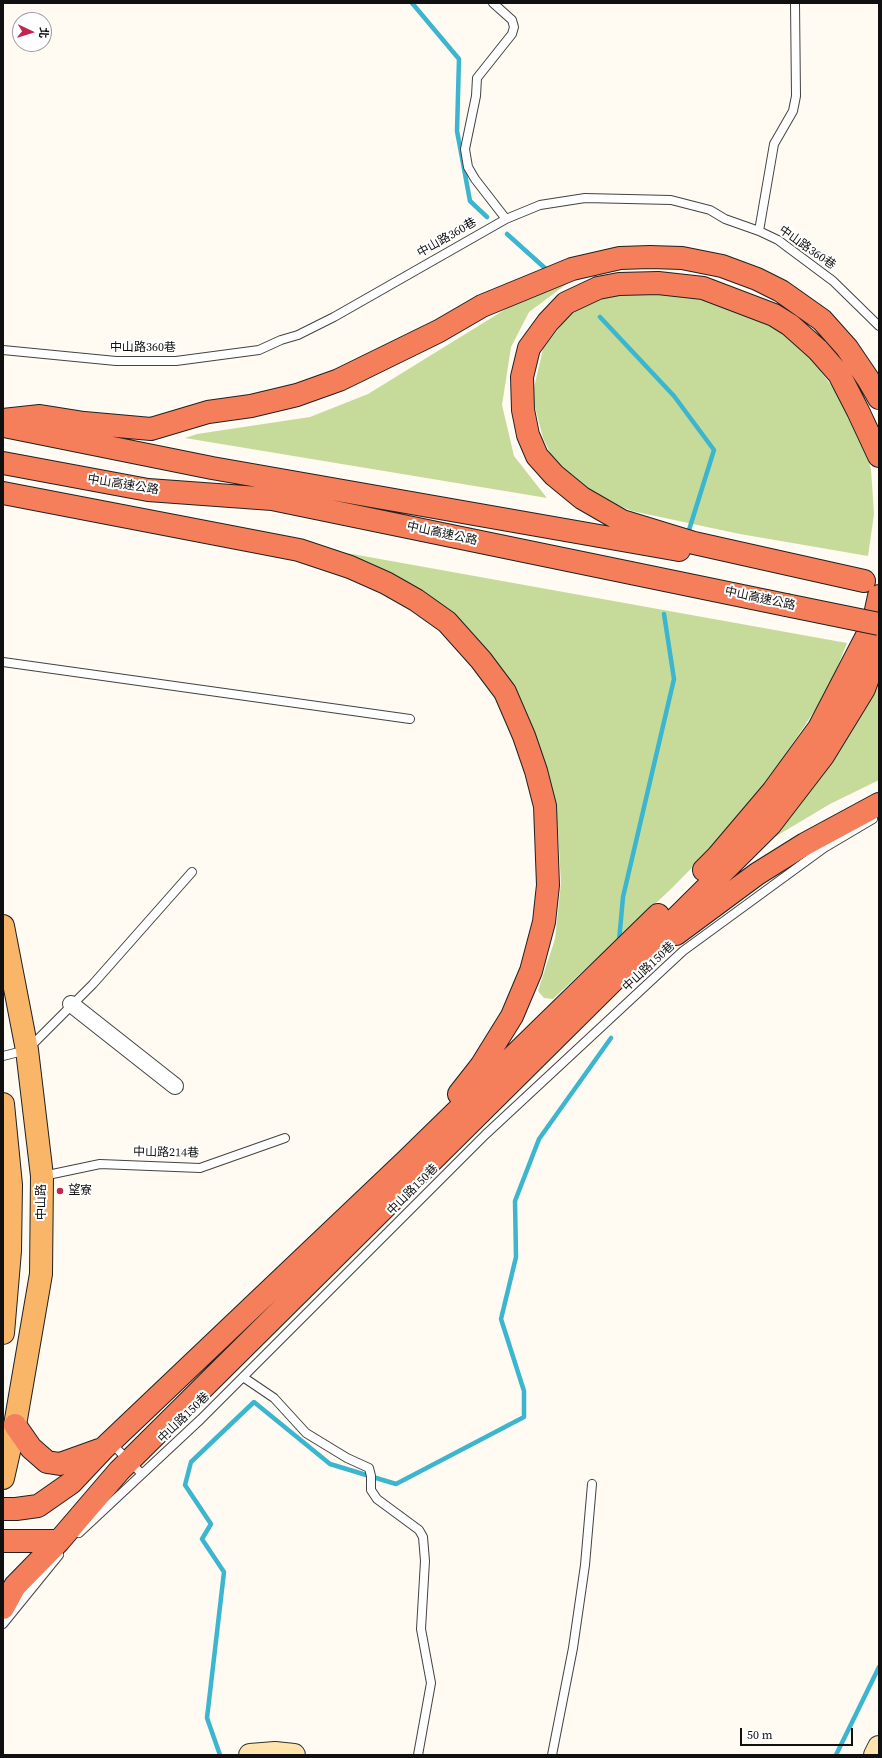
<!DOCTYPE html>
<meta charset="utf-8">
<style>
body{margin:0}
#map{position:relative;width:882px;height:1758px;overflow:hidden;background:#fffaf2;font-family:"Source Serif 4","Noto Sans TC",serif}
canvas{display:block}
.frame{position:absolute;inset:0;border:4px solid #101010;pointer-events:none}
.north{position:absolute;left:12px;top:12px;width:40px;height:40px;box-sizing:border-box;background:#fff;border:1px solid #9f9f9f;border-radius:50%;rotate:94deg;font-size:11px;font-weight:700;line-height:16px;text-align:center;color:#101010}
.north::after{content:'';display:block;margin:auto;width:14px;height:18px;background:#c2254f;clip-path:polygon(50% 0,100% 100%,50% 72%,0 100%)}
.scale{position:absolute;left:740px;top:1728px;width:113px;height:18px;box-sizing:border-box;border:2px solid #101010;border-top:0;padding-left:5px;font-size:12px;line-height:14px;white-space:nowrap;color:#101010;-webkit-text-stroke:3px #fff;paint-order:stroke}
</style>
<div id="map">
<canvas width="882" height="1758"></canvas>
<div class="frame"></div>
<div class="north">北</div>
<div class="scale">50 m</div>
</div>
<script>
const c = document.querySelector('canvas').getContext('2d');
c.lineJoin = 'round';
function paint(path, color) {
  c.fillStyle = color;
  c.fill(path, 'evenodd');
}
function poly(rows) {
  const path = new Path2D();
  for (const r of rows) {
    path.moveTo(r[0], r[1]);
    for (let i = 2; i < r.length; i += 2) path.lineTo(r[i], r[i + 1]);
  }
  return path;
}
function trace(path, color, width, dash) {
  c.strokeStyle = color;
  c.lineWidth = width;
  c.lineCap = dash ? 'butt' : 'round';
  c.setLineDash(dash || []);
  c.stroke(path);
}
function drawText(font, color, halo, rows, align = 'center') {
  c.font = font + ' "Source Serif 4","Noto Sans TC",serif';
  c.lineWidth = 4;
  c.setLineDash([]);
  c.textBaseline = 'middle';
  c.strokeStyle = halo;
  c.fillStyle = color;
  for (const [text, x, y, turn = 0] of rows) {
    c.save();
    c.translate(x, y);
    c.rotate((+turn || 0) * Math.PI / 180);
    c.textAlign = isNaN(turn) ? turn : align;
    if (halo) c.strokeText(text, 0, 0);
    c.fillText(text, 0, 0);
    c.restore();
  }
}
paint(poly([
 [580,274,529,312,511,347,502,405,514,456,547,498,185,438,197,434,310,417,368,394,535,291],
 [646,291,693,295,775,326,810,357,836,392,859,431,871,469,874,514,868,556,740,534,632,511,579,488,556,465,543,438,532,396,543,349,569,315,604,294],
 [341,552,847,643,833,678,817,707,763,788,726,833,672,888,553,999,544,998,538,991,555,939,561,883,558,830,550,785,508,679,468,628,423,593],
 [879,674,879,780,830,804,763,844]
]), '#c6db9a');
trace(poly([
 [412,3,459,59,457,131,470,201,487,217],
 [507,234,546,269],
 [600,317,674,396,714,450,689,530],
 [619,941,623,897,674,679,664,614],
 [220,1755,207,1718,224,1572,202,1539,211,1524,185,1485,191,1462,254,1402,330,1464,396,1484,524,1417,524,1391,501,1319,516,1257,515,1201,539,1139,611,1038],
 [836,1755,879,1667]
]), '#3cb5cf', 4.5);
const lane = poly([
 [493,3,512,20,514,27,512,34,477,78,476,96,465,149,468,167,475,179,506,219],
 [759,231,774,144,793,111,796,96,795,3],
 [3,350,116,361,176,361,259,350,281,340,298,335,334,317,506,219,540,205,585,198,671,200,710,210,725,219,759,231,778,240,833,281,879,326],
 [3,662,410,719],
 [3,1056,27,1050,93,984,192,872],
 [43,1176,100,1164,200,1168,285,1138],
 [243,1377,274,1398,306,1433,347,1458,369,1468,371,1476,371,1490,377,1499,419,1530,423,1537,425,1561,421,1629,431,1683,418,1755],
 [111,1443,142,1474],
 [79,1533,201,1419,485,1135,683,951,824,848,873,819],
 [3,1624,59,1555],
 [552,1755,573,1648,585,1565,592,1484]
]);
const street = poly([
 [71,1004,175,1086]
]);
const secondary = poly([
 [250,1755,275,1753,294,1755],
 [875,1755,879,1747]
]);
const primary = poly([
 [3,926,27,1050,42,1176,41,1274,15,1425,3,1478],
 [3,1104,11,1185,10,1251,3,1333]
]);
const highway = poly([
 [3,420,40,416,84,423,151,429,208,412,251,406,297,395,339,380,439,331,482,306,572,269,620,258,650,257,682,258,722,266,757,279,781,291,822,320,847,348,868,379,879,398],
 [4,426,212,468,679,550],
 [3,463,148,490,272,499,786,605],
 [3,493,299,550,350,567,386,583,416,600,447,622,481,660,505,692,524,736,536,771,545,806,548,885,544,922,531,971,512,1016,481,1066,459,1094],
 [864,581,694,543,622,521,582,498,554,475,537,456,528,435,523,410,522,377,529,348,548,322,566,303,598,288,619,284,658,283,703,288,774,315,790,325,818,350,839,374,858,411,879,456],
 [704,870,717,857,773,791,819,728,873,624,879,596],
 [676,934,757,874,805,844,879,804],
 [15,1425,31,1448,47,1462,60,1464,99,1450],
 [3,1509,16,1509,38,1506,71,1483,104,1448,406,1161,658,915],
 [3,1541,59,1541],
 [3,1608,15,1586,59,1541,119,1471,770,825,823,756,864,689,879,648]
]);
trace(lane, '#434343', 10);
trace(street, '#434343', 18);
trace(secondary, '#323232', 24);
trace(primary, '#212121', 24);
trace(highway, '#212121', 24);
trace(lane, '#fff', 8);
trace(street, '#fff', 16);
trace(secondary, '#ffe4ad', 22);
trace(primary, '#f9b668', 22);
trace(highway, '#f57f5a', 22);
const highwayBridge = poly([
 [786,605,879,624]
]);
trace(highwayBridge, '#212121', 24, []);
trace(highwayBridge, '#f57f5a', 22);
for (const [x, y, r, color] of [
 [60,1191,4,"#c2254f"]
]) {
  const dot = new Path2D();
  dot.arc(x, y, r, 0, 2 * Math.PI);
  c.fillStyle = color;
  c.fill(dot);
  trace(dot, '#fff', 1.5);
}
drawText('12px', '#101010', '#fff', [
 ["中山路360巷",447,238,-30],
 ["中山路360巷",807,248,35],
 ["中山路360巷",143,348],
 ["中山高速公路",123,485,9],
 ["中山高速公路",442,534,12],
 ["中山高速公路",760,599,12],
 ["中山路150巷",649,967,-43],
 ["中山路214巷",166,1153,1],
 ["中山路150巷",413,1190,-45],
 ["中山路",42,1202,-90],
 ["中山路150巷",184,1418,-44]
]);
drawText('12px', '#101010', '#fff', [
 ["望寮",68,1191]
], 'left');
</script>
